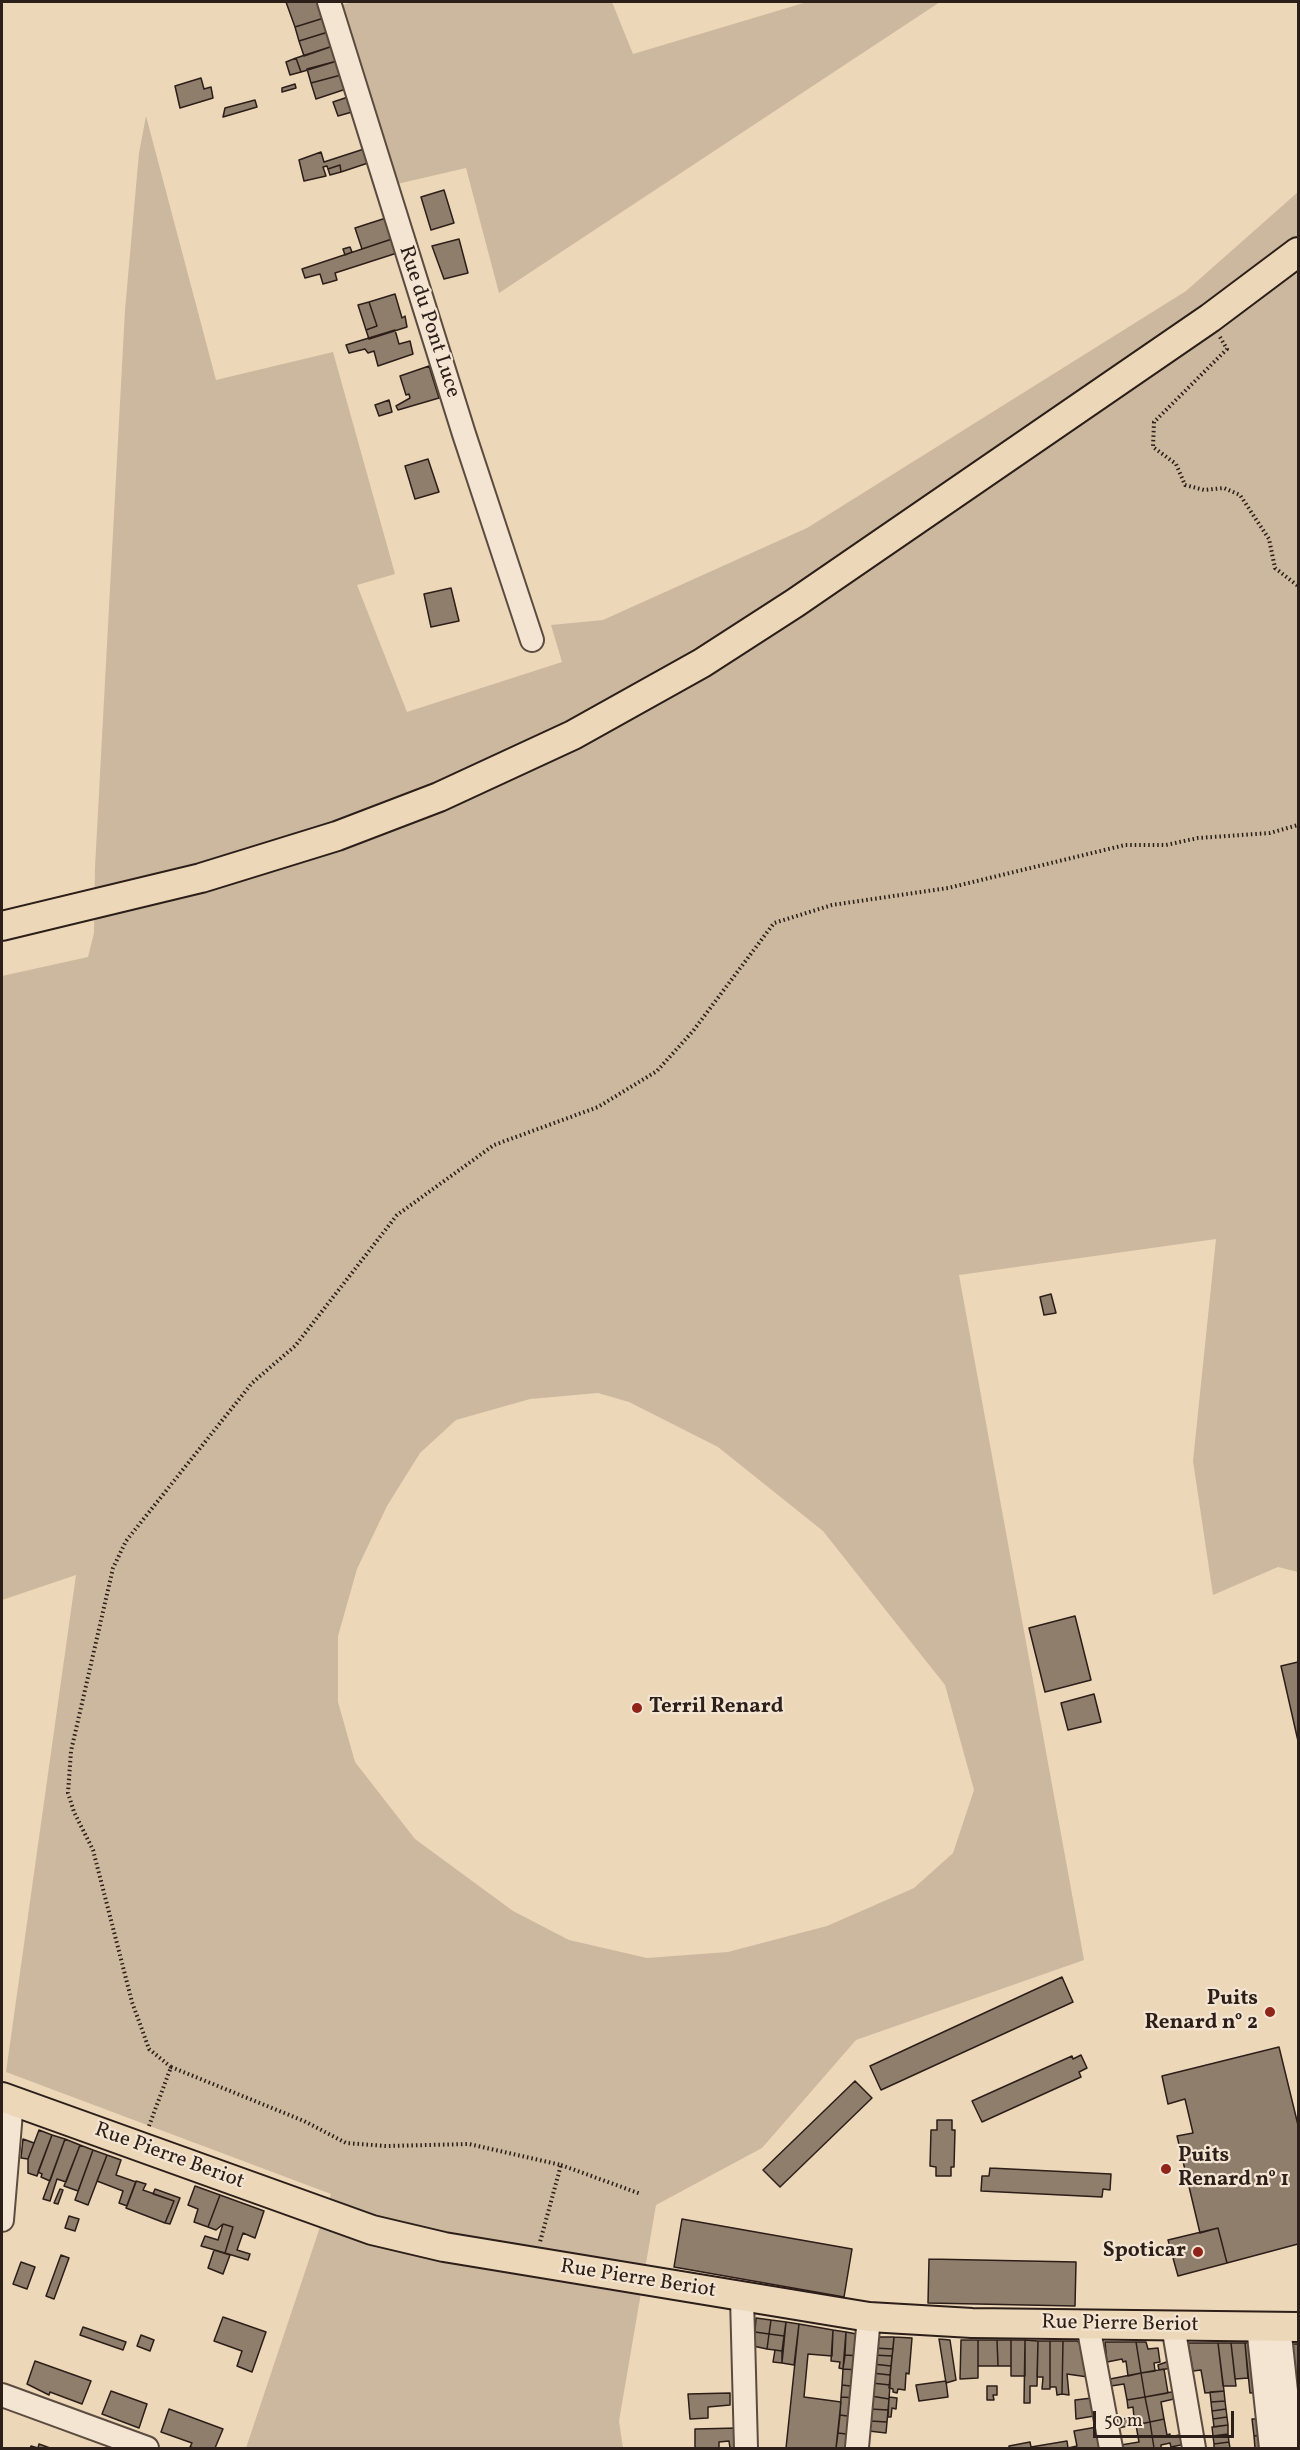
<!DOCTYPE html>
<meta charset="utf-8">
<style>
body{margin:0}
#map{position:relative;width:1300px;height:2450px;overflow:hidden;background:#ecd7b9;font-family:Vollkorn,serif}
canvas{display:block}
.frame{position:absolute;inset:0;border:3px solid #2c1e18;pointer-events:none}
.scale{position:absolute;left:1093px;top:2411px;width:141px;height:27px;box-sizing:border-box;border:3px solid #2c1e18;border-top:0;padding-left:8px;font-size:18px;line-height:21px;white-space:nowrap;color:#2c1e18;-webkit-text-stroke:4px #f3e5d2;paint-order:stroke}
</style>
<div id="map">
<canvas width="1300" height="2450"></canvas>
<div class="frame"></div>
<div class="scale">50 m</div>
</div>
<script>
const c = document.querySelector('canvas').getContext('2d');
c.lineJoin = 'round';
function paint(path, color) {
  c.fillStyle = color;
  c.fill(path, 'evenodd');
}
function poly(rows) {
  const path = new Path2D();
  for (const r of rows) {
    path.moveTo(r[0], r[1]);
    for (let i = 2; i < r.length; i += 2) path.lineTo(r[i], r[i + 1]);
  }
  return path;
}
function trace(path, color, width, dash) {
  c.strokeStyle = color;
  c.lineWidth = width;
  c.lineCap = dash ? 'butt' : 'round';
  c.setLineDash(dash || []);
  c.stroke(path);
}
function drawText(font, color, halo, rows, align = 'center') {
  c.font = font + ' Vollkorn,serif';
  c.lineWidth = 4.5;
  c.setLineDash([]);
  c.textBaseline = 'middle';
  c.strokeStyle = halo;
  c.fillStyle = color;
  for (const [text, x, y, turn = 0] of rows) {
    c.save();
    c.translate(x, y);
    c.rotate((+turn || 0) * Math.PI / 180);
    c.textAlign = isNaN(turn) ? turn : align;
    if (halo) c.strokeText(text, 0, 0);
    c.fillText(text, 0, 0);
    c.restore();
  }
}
paint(poly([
 [352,2,612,2,633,54,807,2,940,2,499,293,466,168,397,184,342,5],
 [146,116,216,380,333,352,395,574,357,585,407,712,562,662,551,625,603,620,807,528,1186,291,1298,192,1298,1572,1278,1567,1213,1595,1193,1461,1216,1239,959,1275,1084,1960,856,2040,762,2148,656,2205,619,2421,623,2448,246,2448,331,2194,6,2072,76,1575,2,1600,2,976,88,957,94,933,95,867,125,310,139,153],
 [598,1393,629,1402,718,1447,823,1531,945,1685,974,1790,953,1853,914,1888,827,1926,728,1952,647,1958,569,1940,513,1911,415,1839,355,1762,338,1702,338,1636,357,1569,387,1506,420,1453,456,1420,530,1399]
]), '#cbb89e');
const building = poly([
 [286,2,319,2,324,18,295,27,286,2],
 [324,18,328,32,299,41,295,27,324,18],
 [328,32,333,46,304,56,299,41,328,32],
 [333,46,337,61,301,72,296,58,333,46],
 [296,58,301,72,290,75,286,62,296,58],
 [337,61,341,75,311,83,307,69,337,61],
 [341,75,346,89,316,99,311,83,341,75],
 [201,78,204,89,211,87,213,98,180,108,175,86,201,78],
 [295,84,296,88,282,92,282,88,295,84],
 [348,97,352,112,338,116,333,102,348,97],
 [255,100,257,107,223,117,225,108,255,100],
 [364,149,368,163,341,172,340,165,328,169,327,166,323,167,326,176,304,181,299,160,321,152,324,162,364,149],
 [340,165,341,172,330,175,328,169,340,165],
 [444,190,454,223,431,230,421,197,444,190],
 [386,218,392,239,362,249,355,228,386,218],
 [392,239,397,253,335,273,337,280,323,284,320,274,305,278,302,269,392,239],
 [459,239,468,273,444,279,432,246,459,239],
 [350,247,352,252,345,255,343,249,350,247],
 [395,294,402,318,405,316,407,327,369,339,366,330,377,326,369,302,395,294],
 [369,302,377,326,366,330,358,305,369,302],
 [395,330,399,344,410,341,413,354,378,366,374,351,368,353,365,349,349,353,346,345,395,330],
 [429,366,439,398,398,410,396,406,410,398,409,394,406,395,400,376,429,366],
 [389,400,392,412,379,416,375,405,389,400],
 [428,459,439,492,415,499,405,466,428,459],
 [451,588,459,621,431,627,424,594,451,588],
 [1051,1294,1056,1313,1044,1315,1040,1297,1051,1294],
 [1075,1616,1091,1680,1045,1692,1029,1628,1075,1616],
 [1298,1662,1298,1741,1281,1666,1298,1662],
 [1094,1694,1101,1722,1068,1730,1061,1703,1094,1694],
 [1062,1977,1073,2002,881,2090,870,2066,1062,1977],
 [1279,2047,1298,2125,1298,2244,1227,2263,1218,2228,1200,2233,1177,2136,1193,2133,1185,2099,1168,2104,1162,2076,1279,2047],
 [1081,2055,1087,2068,1079,2072,1081,2077,982,2122,972,2101,1072,2056,1073,2059,1081,2055],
 [855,2081,872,2098,780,2187,763,2170,855,2081],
 [937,2120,952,2120,952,2130,955,2130,954,2167,951,2167,951,2176,936,2176,936,2167,930,2166,931,2130,937,2130,937,2120],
 [39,2130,52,2135,37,2176,28,2173,28,2159,39,2130],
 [52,2135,65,2139,50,2181,41,2177,42,2174,38,2172,52,2135],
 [23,2139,34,2143,28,2159,21,2158,23,2139],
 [65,2139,80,2145,66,2182,57,2179,50,2201,43,2199,65,2139],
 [80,2145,93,2150,78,2191,64,2186,80,2145],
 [93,2150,107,2155,88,2205,75,2200,93,2150],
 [107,2155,121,2160,116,2175,136,2182,127,2206,119,2203,123,2191,97,2181,107,2155],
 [990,2168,1111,2174,1110,2190,1103,2189,1102,2197,981,2191,982,2176,989,2176,990,2168],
 [136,2181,146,2184,143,2190,174,2201,165,2223,126,2208,136,2181],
 [195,2186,220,2195,208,2227,194,2222,198,2209,188,2205,195,2186],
 [60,2189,63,2190,58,2204,54,2203,60,2189],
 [155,2189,180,2198,170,2224,165,2223,174,2201,153,2194,155,2189],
 [220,2195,264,2211,255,2238,243,2233,237,2250,250,2254,248,2260,225,2253,233,2227,223,2224,216,2230,208,2227,220,2195],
 [69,2216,79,2219,75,2231,65,2228,69,2216],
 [682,2219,852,2249,844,2297,674,2267,682,2219],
 [223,2224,233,2227,225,2253,201,2246,205,2236,218,2240,223,2224],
 [1218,2228,1227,2263,1178,2276,1168,2240,1218,2228],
 [214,2250,230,2255,223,2274,208,2268,214,2250],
 [61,2255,69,2258,54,2299,46,2296,61,2255],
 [929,2259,1076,2262,1075,2306,928,2303,929,2259],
 [21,2262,35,2267,27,2289,13,2284,21,2262],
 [223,2317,266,2332,252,2372,237,2366,242,2351,214,2341,223,2317],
 [756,2318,771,2320,769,2334,755,2332,756,2318],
 [771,2320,786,2322,784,2336,769,2334,771,2320],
 [786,2322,799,2324,794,2365,782,2363,786,2322],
 [799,2324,833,2330,832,2356,808,2354,804,2397,841,2402,836,2448,786,2448,799,2324],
 [83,2327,126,2342,123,2350,80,2335,83,2327],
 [833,2330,846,2332,843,2369,839,2368,840,2362,831,2361,833,2330],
 [755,2332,769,2334,767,2349,753,2346,755,2332],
 [846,2332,862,2335,860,2356,845,2355,846,2332],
 [769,2334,784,2336,782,2351,767,2349,769,2334],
 [141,2335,154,2340,150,2351,137,2346,141,2335],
 [876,2337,894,2337,893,2349,874,2348,876,2337],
 [894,2337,912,2338,909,2374,906,2373,905,2390,898,2389,897,2393,893,2392,893,2389,889,2388,894,2337],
 [939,2339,950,2340,956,2380,946,2383,939,2339],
 [961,2340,978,2340,978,2378,960,2379,961,2340],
 [978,2340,997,2340,998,2366,978,2366,978,2340],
 [997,2340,1011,2340,1011,2366,998,2366,997,2340],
 [1011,2340,1025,2340,1025,2376,1011,2376,1011,2340],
 [1025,2340,1038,2341,1037,2386,1030,2386,1030,2403,1024,2403,1025,2340],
 [1038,2341,1050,2341,1050,2389,1042,2389,1043,2377,1037,2377,1038,2341],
 [1050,2341,1063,2341,1062,2394,1057,2395,1056,2387,1050,2387,1050,2341],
 [1063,2341,1077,2341,1083,2346,1088,2377,1067,2374,1069,2395,1062,2394,1063,2341],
 [1105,2342,1136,2342,1141,2373,1128,2376,1126,2361,1123,2362,1122,2359,1107,2362,1105,2342],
 [1136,2342,1146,2342,1148,2349,1158,2348,1160,2362,1154,2363,1155,2371,1141,2373,1136,2342],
 [1188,2343,1218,2343,1224,2391,1205,2393,1201,2370,1193,2371,1188,2343],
 [1218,2343,1231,2343,1236,2386,1223,2386,1218,2343],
 [1231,2343,1245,2343,1248,2378,1235,2379,1231,2343],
 [1245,2343,1254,2343,1262,2392,1250,2393,1245,2343],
 [1283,2344,1298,2344,1298,2383,1296,2383,1283,2344],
 [874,2348,893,2349,892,2356,874,2355,874,2348],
 [775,2350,782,2351,782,2363,773,2362,775,2350],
 [845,2355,860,2356,859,2370,843,2369,845,2355],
 [874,2355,892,2356,891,2366,873,2364,874,2355],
 [1172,2360,1173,2368,1159,2370,1158,2365,1172,2360],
 [35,2361,91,2381,82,2404,50,2392,49,2395,27,2384,35,2361],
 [873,2364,891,2366,890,2375,872,2373,873,2364],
 [843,2369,859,2370,858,2387,842,2385,843,2369],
 [1164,2369,1168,2393,1145,2397,1141,2373,1164,2369],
 [872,2373,890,2375,890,2385,872,2383,872,2373],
 [1141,2373,1145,2397,1127,2400,1124,2384,1111,2386,1110,2379,1141,2373],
 [946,2381,948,2397,919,2401,916,2385,946,2381],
 [872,2383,890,2385,889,2399,871,2396,872,2383],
 [842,2385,858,2387,857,2398,841,2397,842,2385],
 [987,2386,997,2386,997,2395,993,2395,994,2400,987,2400,987,2386],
 [111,2391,147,2404,139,2428,102,2414,111,2391],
 [1177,2391,1178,2398,1161,2402,1164,2419,1150,2422,1145,2397,1177,2391],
 [1224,2391,1225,2401,1211,2402,1210,2392,1224,2391],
 [730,2393,730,2405,708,2407,708,2418,690,2419,688,2394,730,2393],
 [871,2396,889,2399,888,2410,870,2409,871,2396],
 [841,2397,857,2398,855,2417,840,2415,841,2397],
 [889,2397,897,2398,896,2409,892,2408,891,2417,888,2417,889,2397],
 [1145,2397,1150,2422,1118,2428,1117,2420,1134,2417,1133,2407,1128,2408,1127,2400,1145,2397],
 [1092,2398,1094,2416,1076,2419,1075,2400,1092,2398],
 [1225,2401,1226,2409,1212,2411,1211,2402,1225,2401],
 [169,2409,223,2429,215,2448,194,2448,190,2447,192,2443,161,2432,169,2409],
 [870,2409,888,2410,887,2422,870,2421,870,2409],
 [1226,2409,1227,2417,1213,2419,1212,2411,1226,2409],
 [840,2415,855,2417,854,2435,838,2433,840,2415],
 [1227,2417,1228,2425,1214,2427,1213,2419,1227,2417],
 [1164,2419,1167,2435,1170,2434,1170,2437,1184,2434,1186,2444,1171,2447,1170,2443,1161,2445,1161,2448,1154,2448,1150,2422,1164,2419],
 [1252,2419,1265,2419,1267,2435,1254,2436,1252,2419],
 [870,2421,887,2422,886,2433,869,2431,870,2421],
 [1150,2422,1154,2448,1122,2448,1121,2445,1139,2442,1136,2425,1150,2422],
 [1228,2425,1228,2434,1213,2436,1212,2427,1228,2425],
 [1097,2427,1101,2448,1068,2448,1077,2446,1074,2431,1097,2427],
 [738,2428,738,2448,730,2448,729,2441,719,2442,719,2448,695,2448,695,2429,738,2428],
 [838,2433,854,2435,853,2448,836,2448,838,2433],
 [1228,2434,1229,2442,1214,2444,1213,2436,1228,2434],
 [1267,2435,1268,2448,1255,2448,1254,2436,1267,2435],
 [1067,2441,1068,2448,1009,2448,1009,2446,1030,2442,1031,2447,1067,2441],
 [1229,2442,1230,2448,1214,2448,1214,2444,1229,2442],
 [39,2444,50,2448,30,2448,31,2446,38,2448,39,2444]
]);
paint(building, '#907e6c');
trace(building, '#2c1e18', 1.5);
const minor = poly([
 [329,2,464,434,532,640],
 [2,2220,12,2100],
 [742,2298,746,2448],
 [1088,2325,1111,2448],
 [1173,2326,1194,2448],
 [1258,2326,1271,2448],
 [1279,2326,1291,2437,1288,2448],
 [2,2395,147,2448],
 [857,2447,869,2317]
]);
const major = poly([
 [2,926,201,878,337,836,439,797,573,735,702,663,795,603,1210,318,1298,252],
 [2,2097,372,2230,444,2247,869,2317,972,2323,1298,2327]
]);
trace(minor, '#5c4c40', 26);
trace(major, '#2c1e18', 32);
trace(poly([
 [1220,337,1227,349,1154,422,1153,447,1176,464,1185,485,1204,490,1224,488,1240,495,1269,539,1275,568,1298,586],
 [171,2067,304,2121,346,2143,386,2146,469,2144,561,2165,540,2242],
 [149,2126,171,2067,149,2049,132,2002,93,1850,74,1812,68,1793,71,1751,113,1568,126,1541,252,1383,295,1346,397,1215,494,1145,598,1107,657,1071,693,1031,774,923,832,905,948,888,1125,845,1166,845,1198,838,1270,833,1298,825],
 [561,2165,641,2194]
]), '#2c1e18', 4, [1.5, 3]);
trace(minor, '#f3e5d2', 22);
trace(major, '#ecd7b9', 28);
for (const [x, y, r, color] of [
 [637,1708,6,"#8f2418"],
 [1270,2012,6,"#8f2418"],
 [1166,2169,6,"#8f2418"],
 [1198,2252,6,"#8f2418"]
]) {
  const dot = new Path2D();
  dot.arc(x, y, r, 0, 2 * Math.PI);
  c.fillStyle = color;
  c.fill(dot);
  trace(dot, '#f3e5d2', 2);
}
drawText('21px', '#2c1e18', '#f3e5d2', [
 ["Rue du Pont Luce",428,322,72],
 ["Rue Pierre Beriot",169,2157,20],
 ["Rue Pierre Beriot",638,2280,9],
 ["Rue Pierre Beriot",1120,2325,1]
]);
drawText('bold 21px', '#2c1e18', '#f3e5d2', [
 ["Terril Renard",649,1708],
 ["Puits",1258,2000,"right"],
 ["Renard n° 2",1258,2024,"right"],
 ["Puits",1178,2157],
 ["Renard n° 1",1178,2181],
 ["Spoticar",1186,2252,"right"]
], 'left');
</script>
